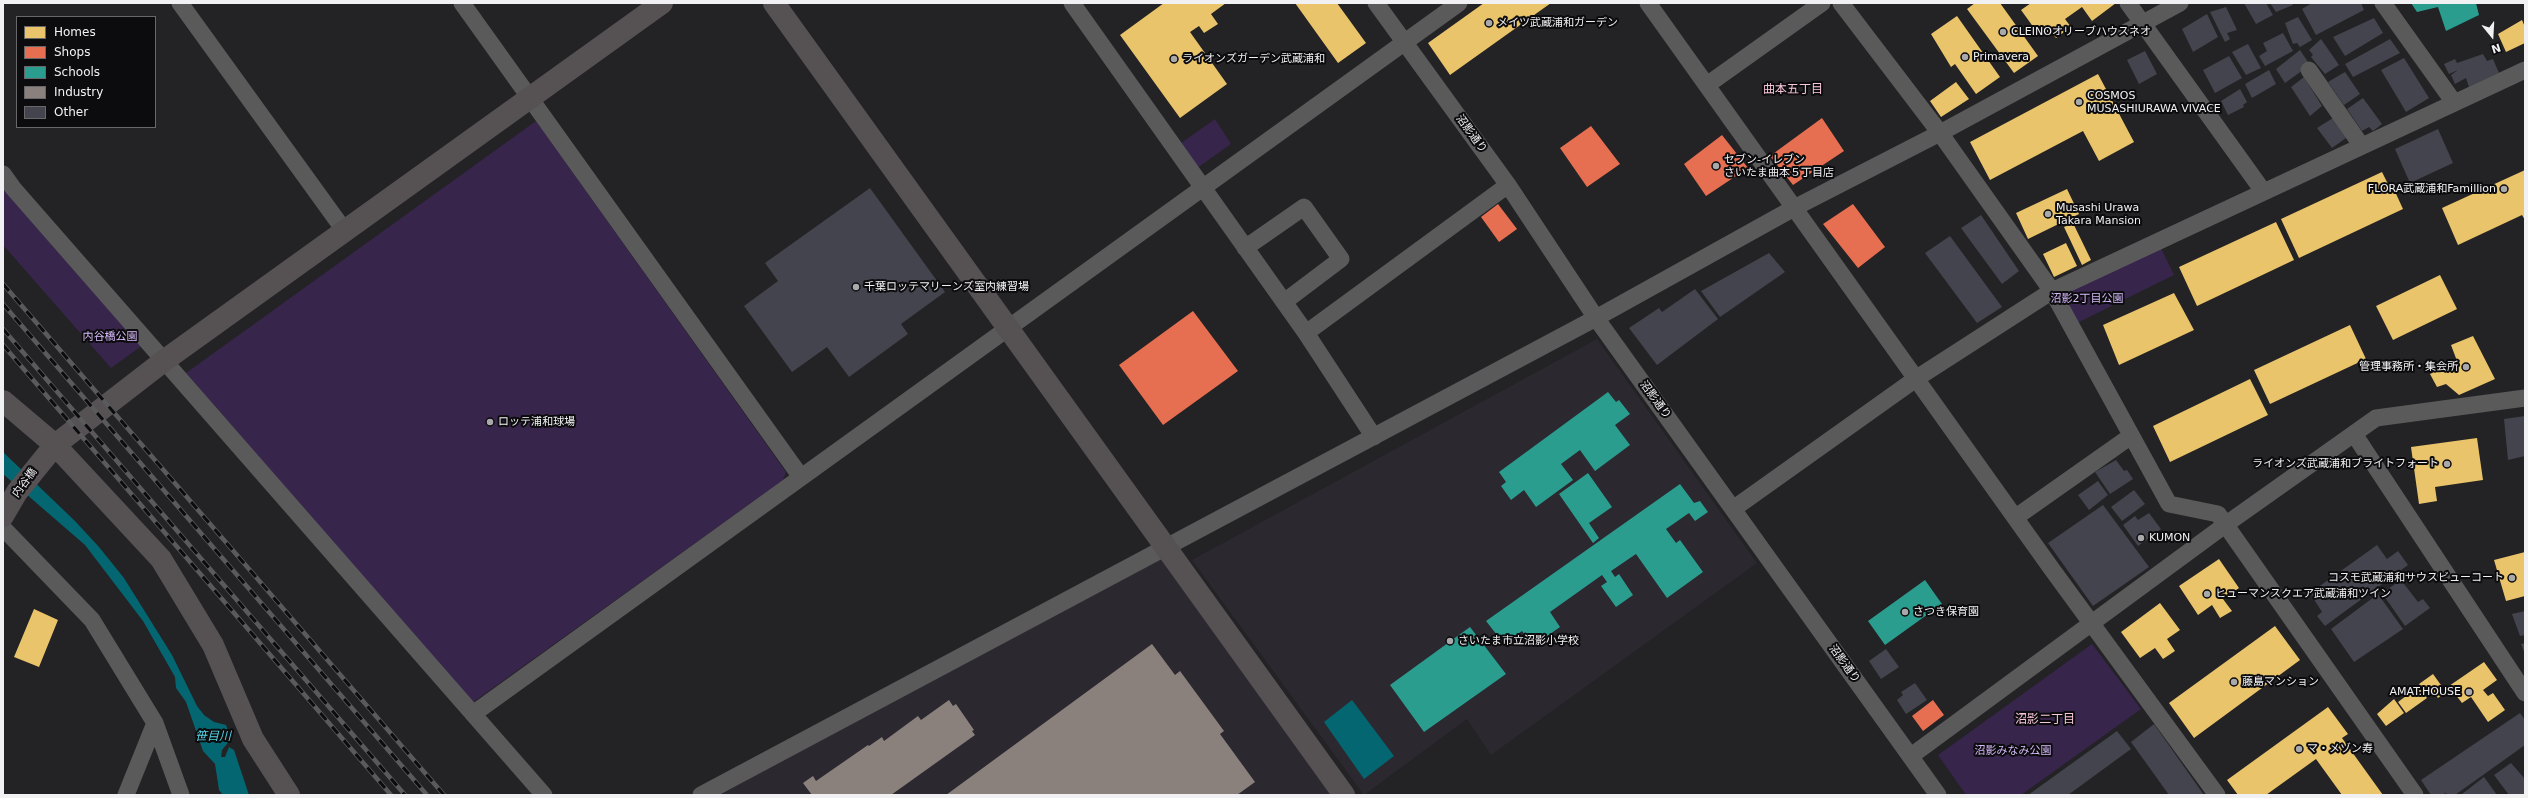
<!DOCTYPE html>
<meta charset="utf-8">
<style>
body{margin:0}
#map{position:relative;width:2528px;height:798px;overflow:hidden;background:#232224;font-family:"DejaVu Sans",sans-serif}
canvas{display:block}
.frame{position:absolute;inset:0;border:4px solid #f1f0f2;pointer-events:none}
.legend{position:absolute;left:16px;top:16px;width:140px;height:112px;box-sizing:border-box;background:#0c0b0d;border:1px solid #686769;margin:0;padding:5px 7px;list-style:none;font-size:12px;color:#f1f0f2}
.legend li{display:flex;align-items:center;gap:8px;height:20px}
.legend b{width:20px;border:1px solid #686769}
.north{position:absolute;left:2472px;top:16px;width:40px;height:40px;-webkit-text-stroke:3px #0c0b0d;paint-order:stroke;rotate:162deg;font-size:11px;font-weight:700;line-height:16px;text-align:center;color:#f1f0f2}
.north::after{content:'';display:block;margin:auto;width:14px;height:18px;background:#f1f0f2;clip-path:polygon(50% 0,100% 100%,50% 72%,0 100%)}
</style>
<div id="map">
<canvas width="2528" height="798"></canvas>
<div class="frame"></div>
<ul class="legend">
<li><b style="height:11px;background:#e9c46a"></b>Homes</li>
<li><b style="height:11px;background:#e76f51"></b>Shops</li>
<li><b style="height:11px;background:#2a9d8f"></b>Schools</li>
<li><b style="height:11px;background:#8a817c"></b>Industry</li>
<li><b style="height:11px;background:#44444e"></b>Other</li>
</ul>
<div class="north">N</div>
</div>
<script>
const c = document.querySelector('canvas').getContext('2d');
c.lineJoin = 'round';
function paint(path, color) {
  c.fillStyle = color;
  c.fill(path, 'evenodd');
}
function poly(rows) {
  const path = new Path2D();
  for (const r of rows) {
    path.moveTo(r[0], r[1]);
    for (let i = 2; i < r.length; i += 2) path.lineTo(r[i], r[i + 1]);
  }
  return path;
}
function trace(path, color, width, dash) {
  c.strokeStyle = color;
  c.lineWidth = width;
  c.lineCap = dash ? 'butt' : 'round';
  c.setLineDash(dash || []);
  c.stroke(path);
}
function drawText(font, color, halo, rows, align = 'center') {
  c.font = font + ' "DejaVu Sans","Noto Sans JP",sans-serif';
  c.lineWidth = 4;
  c.setLineDash([]);
  c.textBaseline = 'middle';
  c.strokeStyle = halo;
  c.fillStyle = color;
  for (const [text, x, y, turn = 0] of rows) {
    c.save();
    c.translate(x, y);
    c.rotate((+turn || 0) * Math.PI / 180);
    c.textAlign = isNaN(turn) ? turn : align;
    if (halo) c.strokeText(text, 0, 0);
    c.fillText(text, 0, 0);
    c.restore();
  }
}
paint(poly([
 [1597,339,1757,563,1491,755,1467,719,1364,795,1192,560],
 [1166,548,1344,795,701,795]
]), '#2c2830');
paint(poly([
 [1215,119,1231,144,1197,168,1181,143],
 [536,121,786,472,783,480,472,703,186,373],
 [3,187,143,345,111,368,3,245],
 [2160,246,2174,275,2077,323,2066,305,2073,287],
 [2092,644,2141,709,2021,795,1966,795,1938,755]
]), '#37254c');
paint(poly([
 [3,452,75,521,99,547,124,578,172,655,197,706,204,715,214,722,226,725,231,739,222,750,221,757,225,757,229,747,234,750,249,795,223,795,219,790,215,764,203,751,186,702,176,688,175,677,143,621,85,545,3,474],
 [1352,700,1394,756,1364,779,1324,722]
]), '#046670');
paint(poly([
 [1164,3,1226,3,1211,14,1218,24,1204,33,1199,26,1190,32,1227,84,1180,118,1120,35],
 [1295,3,1337,3,1366,43,1338,63],
 [1484,3,1551,3,1450,75,1428,43],
 [1975,3,2000,3,2038,56,2014,73,1967,9],
 [2031,3,2116,3,2092,21,2082,7,2065,19,2071,27,2056,38,2050,31,2046,34,2043,28,2037,32,2021,10],
 [1957,16,2000,77,1976,94,1955,64,1951,67,1931,34],
 [2522,20,2525,27,2525,43,2506,52,2498,34],
 [2098,74,2134,142,2099,161,2083,131,1990,180,1970,142],
 [1956,82,1969,99,1941,117,1930,101],
 [2525,170,2525,220,2522,215,2458,245,2442,208],
 [2382,172,2389,186,2392,185,2403,209,2299,258,2281,219],
 [2067,189,2079,214,2028,239,2016,213],
 [2276,222,2294,260,2197,306,2179,267],
 [2073,223,2091,260,2082,265,2064,227],
 [2066,243,2077,266,2054,277,2043,254],
 [2440,275,2457,309,2393,340,2376,306],
 [2174,293,2194,330,2119,365,2103,325],
 [2350,325,2366,359,2270,404,2254,370],
 [2473,336,2495,379,2459,395,2446,384,2437,387,2430,374,2457,361,2451,345],
 [2250,379,2268,415,2170,462,2153,426],
 [2477,438,2483,480,2435,487,2437,501,2419,504,2411,447],
 [2525,552,2525,596,2506,601,2494,560],
 [2219,559,2239,588,2223,599,2232,611,2220,618,2212,605,2198,615,2179,586],
 [2160,603,2180,630,2167,639,2175,651,2163,659,2155,648,2140,658,2121,632],
 [34,609,58,620,39,667,14,657],
 [2275,626,2300,660,2194,738,2169,703],
 [2484,662,2497,680,2483,690,2488,696,2493,693,2505,710,2488,722,2471,697,2462,703,2449,686],
 [2433,674,2446,692,2438,698,2433,692,2428,696,2419,684],
 [2418,687,2427,698,2406,713,2398,702],
 [2394,699,2404,713,2386,726,2377,714],
 [2328,707,2348,734,2342,738,2383,795,2342,795,2316,759,2266,795,2238,795,2227,780]
]), '#e9c46a');
paint(poly([
 [1822,118,1844,151,1793,185,1770,156],
 [1591,126,1620,164,1587,187,1560,148],
 [1722,135,1748,168,1706,196,1684,164],
 [1498,204,1517,229,1499,242,1481,217],
 [1853,204,1885,247,1858,268,1823,224],
 [1193,311,1238,371,1163,425,1119,365],
 [1933,700,1944,715,1923,731,1912,716]
]), '#e76f51');
paint(poly([
 [2411,3,2476,3,2479,15,2446,31,2438,7,2417,12],
 [1608,392,1616,402,1619,400,1630,414,1615,425,1630,445,1595,471,1580,450,1561,464,1573,480,1536,507,1524,490,1511,500,1501,486,1506,482,1499,472],
 [1588,473,1612,507,1589,523,1599,538,1593,543,1559,494],
 [1680,484,1694,503,1700,501,1708,512,1695,521,1689,513,1666,529,1676,543,1680,540,1703,572,1667,598,1636,554,1611,571,1615,577,1619,574,1633,595,1616,607,1601,586,1607,582,1602,575,1550,612,1560,627,1533,646,1522,631,1504,644,1486,621],
 [1925,580,1942,604,1885,645,1868,621],
 [1470,627,1506,674,1424,732,1390,685]
]), '#2a9d8f');
paint(poly([
 [1152,644,1175,675,1180,671,1224,731,1220,734,1255,782,1237,795,946,795],
 [949,700,953,706,956,704,974,730,972,731,975,735,891,795,812,795,803,783,813,776,816,781,868,745,869,746,882,737,884,741,918,716,921,720]
]), '#8a817c');
paint(poly([
 [2244,3,2266,3,2273,15,2256,24],
 [2270,3,2292,3,2293,5,2276,12],
 [2312,3,2361,3,2364,10,2316,35,2302,9],
 [2226,7,2237,30,2227,33,2230,39,2225,42,2210,12],
 [2207,14,2218,37,2193,52,2182,29],
 [2298,17,2312,40,2300,47,2297,43,2293,44,2285,23],
 [2374,18,2383,33,2345,56,2333,37],
 [2283,33,2293,51,2265,66,2259,56,2267,51,2263,43],
 [2321,39,2339,65,2325,74,2311,57,2313,55,2309,50],
 [2390,39,2400,53,2353,77,2345,64],
 [2248,44,2261,68,2246,75,2232,52],
 [2300,50,2310,65,2285,83,2276,69],
 [2145,51,2157,74,2139,84,2127,60],
 [2483,54,2487,61,2493,59,2499,73,2469,87,2466,78,2455,84,2451,75,2458,70,2449,74,2444,64,2455,59,2457,63],
 [2229,56,2242,78,2215,93,2203,70],
 [2404,58,2429,98,2406,112,2381,70],
 [2269,70,2276,84,2252,98,2245,84],
 [2345,72,2360,94,2344,105,2328,82],
 [2304,77,2322,106,2310,116,2291,87],
 [2240,89,2247,102,2243,105,2244,107,2228,115,2221,101],
 [2363,98,2382,124,2373,131,2369,127,2362,131,2347,109],
 [2333,118,2346,138,2332,148,2317,128],
 [2438,129,2453,163,2410,183,2395,149],
 [870,188,945,292,901,324,908,334,849,377,827,347,792,372,744,306,778,281,765,263],
 [1981,215,2019,271,2002,284,1961,228],
 [1950,236,2002,307,1977,323,1925,253],
 [1769,253,1785,272,1720,317,1701,291],
 [1695,289,1718,319,1657,365,1629,328,1659,308,1662,312],
 [2525,416,2525,456,2508,460,2504,419],
 [2116,460,2124,471,2127,470,2133,479,2110,494,2095,472],
 [2098,481,2108,495,2089,510,2078,495],
 [2134,490,2145,504,2122,521,2111,507],
 [2103,505,2149,567,2093,606,2048,543],
 [2149,513,2161,529,2138,546,2123,525,2135,516,2138,520],
 [2377,545,2387,559,2398,551,2408,565,2325,626,2317,616,2322,612,2310,593],
 [2401,580,2418,602,2423,599,2430,608,2405,626,2382,593],
 [2378,594,2403,629,2354,662,2331,629],
 [2525,611,2525,635,2520,636,2512,614],
 [2525,643,2525,654,2521,644],
 [1886,649,1899,667,1881,679,1869,661],
 [1915,683,1927,700,1906,714,1897,700,1903,695,1901,692],
 [2520,713,2525,720,2525,745,2455,795,2447,795,2446,793,2441,795,2431,795,2421,780],
 [2154,724,2204,795,2169,795,2131,742],
 [2117,731,2131,749,2068,795,2028,795],
 [2511,763,2525,779,2525,795,2509,795,2494,775],
 [2484,777,2497,795,2463,795,2462,794]
]), '#44444e');
trace(poly([
 [180,3,344,230],
 [462,3,801,477],
 [1072,3,1306,333,1374,437],
 [1376,3,1508,185,1596,318,1938,795],
 [1648,3,2051,568,2217,795],
 [1841,3,1940,133,2052,291,2169,504,2218,514,2415,795],
 [2128,3,2263,191],
 [2383,3,2453,101],
 [2309,70,2361,145],
 [1707,85,1822,3],
 [3,174,13,188,544,795],
 [1245,248,1304,207,1341,259,1284,302],
 [1306,333,1508,185],
 [2354,434,2525,693],
 [1733,509,1917,378,2052,291,2525,70],
 [2016,517,2131,436],
 [3,528,92,620,155,723,181,795],
 [473,714,1459,3],
 [1911,756,2225,525,2376,418,2525,398],
 [126,795,155,723],
 [701,795,1596,318,1794,208,1940,133,2180,3]
]), '#5a5a5b', 17);
trace(poly([
 [774,3,1344,795],
 [3,401,55,445,161,559,213,645,253,739,289,795],
 [3,516,17,492,55,445,165,360,662,3]
]), '#565153', 22);
const rail = poly([
 [3,284,444,795],
 [3,304,427,795],
 [3,329,405,795],
 [3,345,391,795]
]);
trace(rail, '#5a595b', 4.5);
trace(rail, '#0c0b0d', 3, [9]);
for (const [x, y, r, color] of [
 [1489,23,4,"#a9a8aa"],
 [2003,32,4,"#a9a8aa"],
 [1965,57,4,"#a9a8aa"],
 [1174,59,4,"#a9a8aa"],
 [2079,102,4,"#a9a8aa"],
 [1716,166,4,"#a9a8aa"],
 [2504,189,4,"#a9a8aa"],
 [2048,214,4,"#a9a8aa"],
 [856,287,4,"#a9a8aa"],
 [2466,367,4,"#a9a8aa"],
 [490,422,4,"#a9a8aa"],
 [2447,464,4,"#a9a8aa"],
 [2141,538,4,"#a9a8aa"],
 [2512,578,4,"#a9a8aa"],
 [2207,594,4,"#a9a8aa"],
 [1905,612,4,"#a9a8aa"],
 [1450,641,4,"#a9a8aa"],
 [2234,682,4,"#a9a8aa"],
 [2469,692,4,"#a9a8aa"],
 [2299,749,4,"#a9a8aa"]
]) {
  const dot = new Path2D();
  dot.arc(x, y, r, 0, 2 * Math.PI);
  c.fillStyle = color;
  c.fill(dot);
  trace(dot, '#0c0b0d', 1.5);
}
drawText('11px', '#f1f0f2', '#0c0b0d', [
 ["メイツ武蔵浦和ガーデン",1497,23],
 ["CLEINOオリーブハウスネオ",2011,32],
 ["Primavera",1973,57],
 ["ライオンズガーデン武蔵浦和",1182,59],
 ["COSMOS",2087,96],
 ["MUSASHIURAWA VIVACE",2087,109],
 ["セブン-イレブン",1724,160],
 ["さいたま曲本５丁目店",1724,173],
 ["FLORA武蔵浦和Famillion",2496,189,"right"],
 ["Musashi Urawa",2056,208],
 ["Takara Mansion",2056,221],
 ["千葉ロッテマリーンズ室内練習場",864,287],
 ["管理事務所・集会所",2458,367,"right"],
 ["ロッテ浦和球場",498,422],
 ["ライオンズ武蔵浦和ブライトフォート",2439,464,"right"],
 ["KUMON",2149,538],
 ["コスモ武蔵浦和サウスビューコート",2504,578,"right"],
 ["ヒューマンスクエア武蔵浦和ツイン",2215,594],
 ["さつき保育園",1913,612],
 ["さいたま市立沼影小学校",1458,641],
 ["藤島マンション",2242,682],
 ["AMAT.HOUSE",2461,692,"right"],
 ["マ・メゾン寿",2307,749]
], 'left');
drawText('11px', '#f1f0f2', '#0c0b0d', [
 ["沼影通り",1471,134,54],
 ["沼影通り",1655,400,54],
 ["内谷橋",25,483,-54],
 ["沼影通り",1844,664,54]
]);
drawText('11px', '#d4baf9', '#0c0b0d', [
 ["沼影2丁目公園",2087,299],
 ["内谷橋公園",110,337],
 ["沼影みなみ公園",2013,751]
]);
drawText('12px', '#f6c6da', '#0c0b0d', [
 ["曲本五丁目",1793,90],
 ["沼影二丁目",2045,720]
]);
drawText('italic 12px', '#54d5e4', '#0c0b0d', [
 ["笹目川",213,737]
]);
</script>
